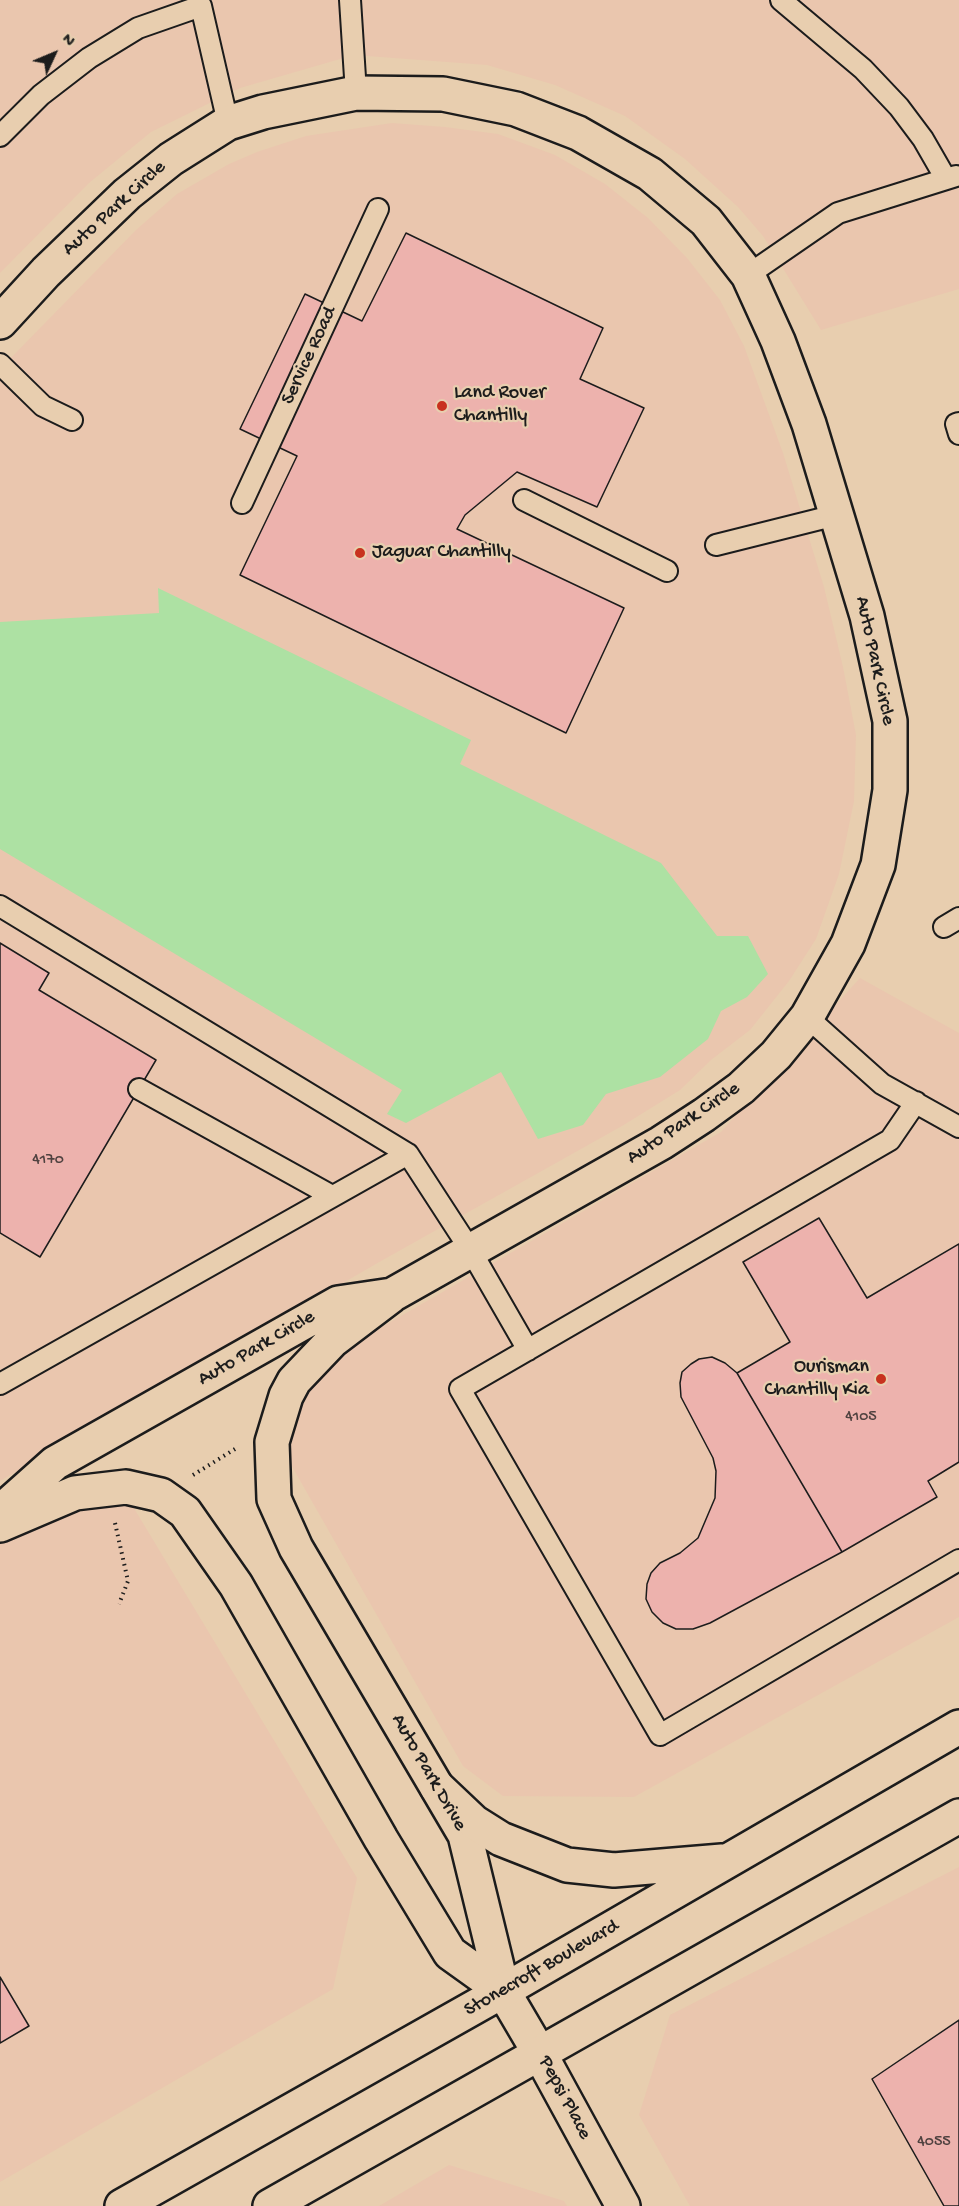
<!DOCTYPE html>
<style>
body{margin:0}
#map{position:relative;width:959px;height:2206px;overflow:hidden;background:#e8ceaf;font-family:"Gochi Hand",sans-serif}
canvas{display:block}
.north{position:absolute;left:24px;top:24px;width:60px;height:60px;-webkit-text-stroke:4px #e8ceaf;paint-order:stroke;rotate:46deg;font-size:16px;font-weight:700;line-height:24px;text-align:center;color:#1c1c1c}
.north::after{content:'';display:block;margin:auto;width:21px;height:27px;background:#1c1c1c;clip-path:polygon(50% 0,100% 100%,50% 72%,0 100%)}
</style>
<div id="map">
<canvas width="959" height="2206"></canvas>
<div class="north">N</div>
</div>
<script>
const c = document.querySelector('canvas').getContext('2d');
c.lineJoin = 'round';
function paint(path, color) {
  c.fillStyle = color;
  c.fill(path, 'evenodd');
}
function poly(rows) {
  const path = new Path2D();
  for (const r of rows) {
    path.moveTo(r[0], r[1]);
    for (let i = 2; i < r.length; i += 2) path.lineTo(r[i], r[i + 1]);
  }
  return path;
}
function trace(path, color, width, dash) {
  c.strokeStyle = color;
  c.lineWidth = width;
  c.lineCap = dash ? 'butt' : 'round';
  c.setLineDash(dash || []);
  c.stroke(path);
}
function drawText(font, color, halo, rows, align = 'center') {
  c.font = font + ' "Gochi Hand",sans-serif';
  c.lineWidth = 4.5;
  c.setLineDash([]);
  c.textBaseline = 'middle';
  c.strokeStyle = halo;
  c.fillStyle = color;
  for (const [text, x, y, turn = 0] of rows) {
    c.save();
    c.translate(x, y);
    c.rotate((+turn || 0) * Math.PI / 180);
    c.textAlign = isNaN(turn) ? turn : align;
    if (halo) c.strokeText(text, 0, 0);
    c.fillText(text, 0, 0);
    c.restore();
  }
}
paint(poly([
 [0,0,959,0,959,289,821,330,763,236,738,207,685,159,625,116,555,85,487,65,354,55,240,88,151,132,89,183,0,273],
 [392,123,445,127,498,134,555,155,605,184,648,218,687,258,720,300,744,346,783,453,824,587,843,667,856,735,854,801,839,874,816,939,789,981,750,1030,711,1060,680,1090,622,1126,381,1261,0,1481,0,369,136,230,177,194,229,164,257,152,306,136],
 [860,978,959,1033,959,1617,634,1797,503,1796,463,1766,278,1442,307,1370,721,1132],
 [71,1502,132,1505,357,1878,333,1989,0,2182,0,1540],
 [959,1867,959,2206,690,2206,639,2115,670,2015],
 [449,2165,564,2201,567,2206,379,2206]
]), '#eac6ae');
paint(poly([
 [158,588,471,740,460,764,661,863,717,936,748,936,768,974,747,997,721,1011,708,1039,660,1077,606,1094,583,1125,538,1139,501,1072,406,1123,387,1114,402,1090,0,849,0,622,159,613]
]), '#ade1a3');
const building = poly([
 [406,233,603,328,580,379,644,408,597,507,517,472,465,515,457,529,624,608,566,733,240,575,297,456,240,429,305,294,362,321,406,233],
 [0,943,49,973,39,990,156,1060,40,1257,0,1233,0,943],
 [819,1218,867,1298,959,1244,959,1462,928,1481,937,1497,842,1552,737,1373,790,1342,743,1262,819,1218],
 [712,1357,725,1363,737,1373,842,1552,710,1623,693,1629,676,1629,663,1623,652,1612,646,1599,647,1584,651,1573,660,1563,680,1553,698,1538,715,1498,716,1471,713,1458,681,1397,680,1383,682,1372,691,1364,699,1359,712,1357],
 [0,1977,29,2026,0,2043,0,1977],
 [959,2020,959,2206,944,2206,872,2079,959,2020]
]);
paint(building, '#edb2ad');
trace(building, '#1c1c1c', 1.5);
const lane = poly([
 [350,0,356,93],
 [781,0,863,69,899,107,923,139,946,179],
 [0,136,41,95,89,58,138,28,201,6,228,123],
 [748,275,838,213,956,176],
 [0,364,43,406,72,420],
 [959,423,956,424,959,434],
 [524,500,667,571],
 [242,503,378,209],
 [716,545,836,515],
 [0,906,408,1154],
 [944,927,959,918],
 [807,1017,882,1084,959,1127],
 [139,1089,332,1196],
 [916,1102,890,1140,460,1389,660,1735,959,1560],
 [0,1384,408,1154,471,1251,528,1350]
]);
const street = poly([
 [0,322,46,272,127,194,171,159,228,123,263,112,356,93,443,94,516,109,578,133,650,174,706,221,748,275,778,341,809,424,867,616,890,721,890,790,878,865,848,944,807,1017,776,1055,741,1088,704,1115,661,1143,392,1295,338,1303,55,1463,0,1512],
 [391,1296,333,1340,294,1381,286,1396,272,1442,274,1499,296,1548,465,1835,503,1991,540,2054,623,2206],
 [0,1525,75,1493,126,1487,161,1495,185,1512,236,1585,381,1839,450,1953,503,1991]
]);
const secondary = poly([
 [437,1787,474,1822,501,1839,567,1865,614,1870,722,1861],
 [122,2206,503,1991,959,1727],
 [270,2206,959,1816]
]);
trace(lane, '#1c1c1c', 24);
trace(street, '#1c1c1c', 38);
trace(secondary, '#1c1c1c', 38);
trace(poly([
 [193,1475,235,1449],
 [115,1523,128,1581,119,1604]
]), '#1c1c1c', 4, [1.5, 4.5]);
trace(lane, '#e8ceaf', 20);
trace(street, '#e8ceaf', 33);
trace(secondary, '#e8ceaf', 33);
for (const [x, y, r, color] of [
 [442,406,6,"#c8321e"],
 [360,553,6,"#c8321e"],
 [881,1379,6,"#c8321e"]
]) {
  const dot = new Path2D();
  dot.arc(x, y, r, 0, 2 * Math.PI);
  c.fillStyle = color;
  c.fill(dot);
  trace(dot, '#e8ceaf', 2);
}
drawText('16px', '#504240', null, [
 ["4170",48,1161],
 ["4105",861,1418],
 ["4055",934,2143]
]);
drawText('20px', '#1c1c1c', '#e8ceaf', [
 ["Auto Park Circle",115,209,-42],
 ["Service Road",310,356,-65],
 ["Auto Park Circle",874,661,78],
 ["Auto Park Circle",684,1124,-34],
 ["Auto Park Circle",257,1349,-30],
 ["Auto Park Drive",428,1773,60],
 ["Stonecroft Boulevard",542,1969,-30],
 ["Pepsi Place",564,2098,62]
]);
drawText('20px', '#1c1c1c', '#e8ceaf', [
 ["Land Rover",454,394],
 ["Chantilly",454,417],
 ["Jaguar Chantilly",372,553],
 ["Ourisman",869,1368,"right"],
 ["Chantilly Kia",869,1391,"right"]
], 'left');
</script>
